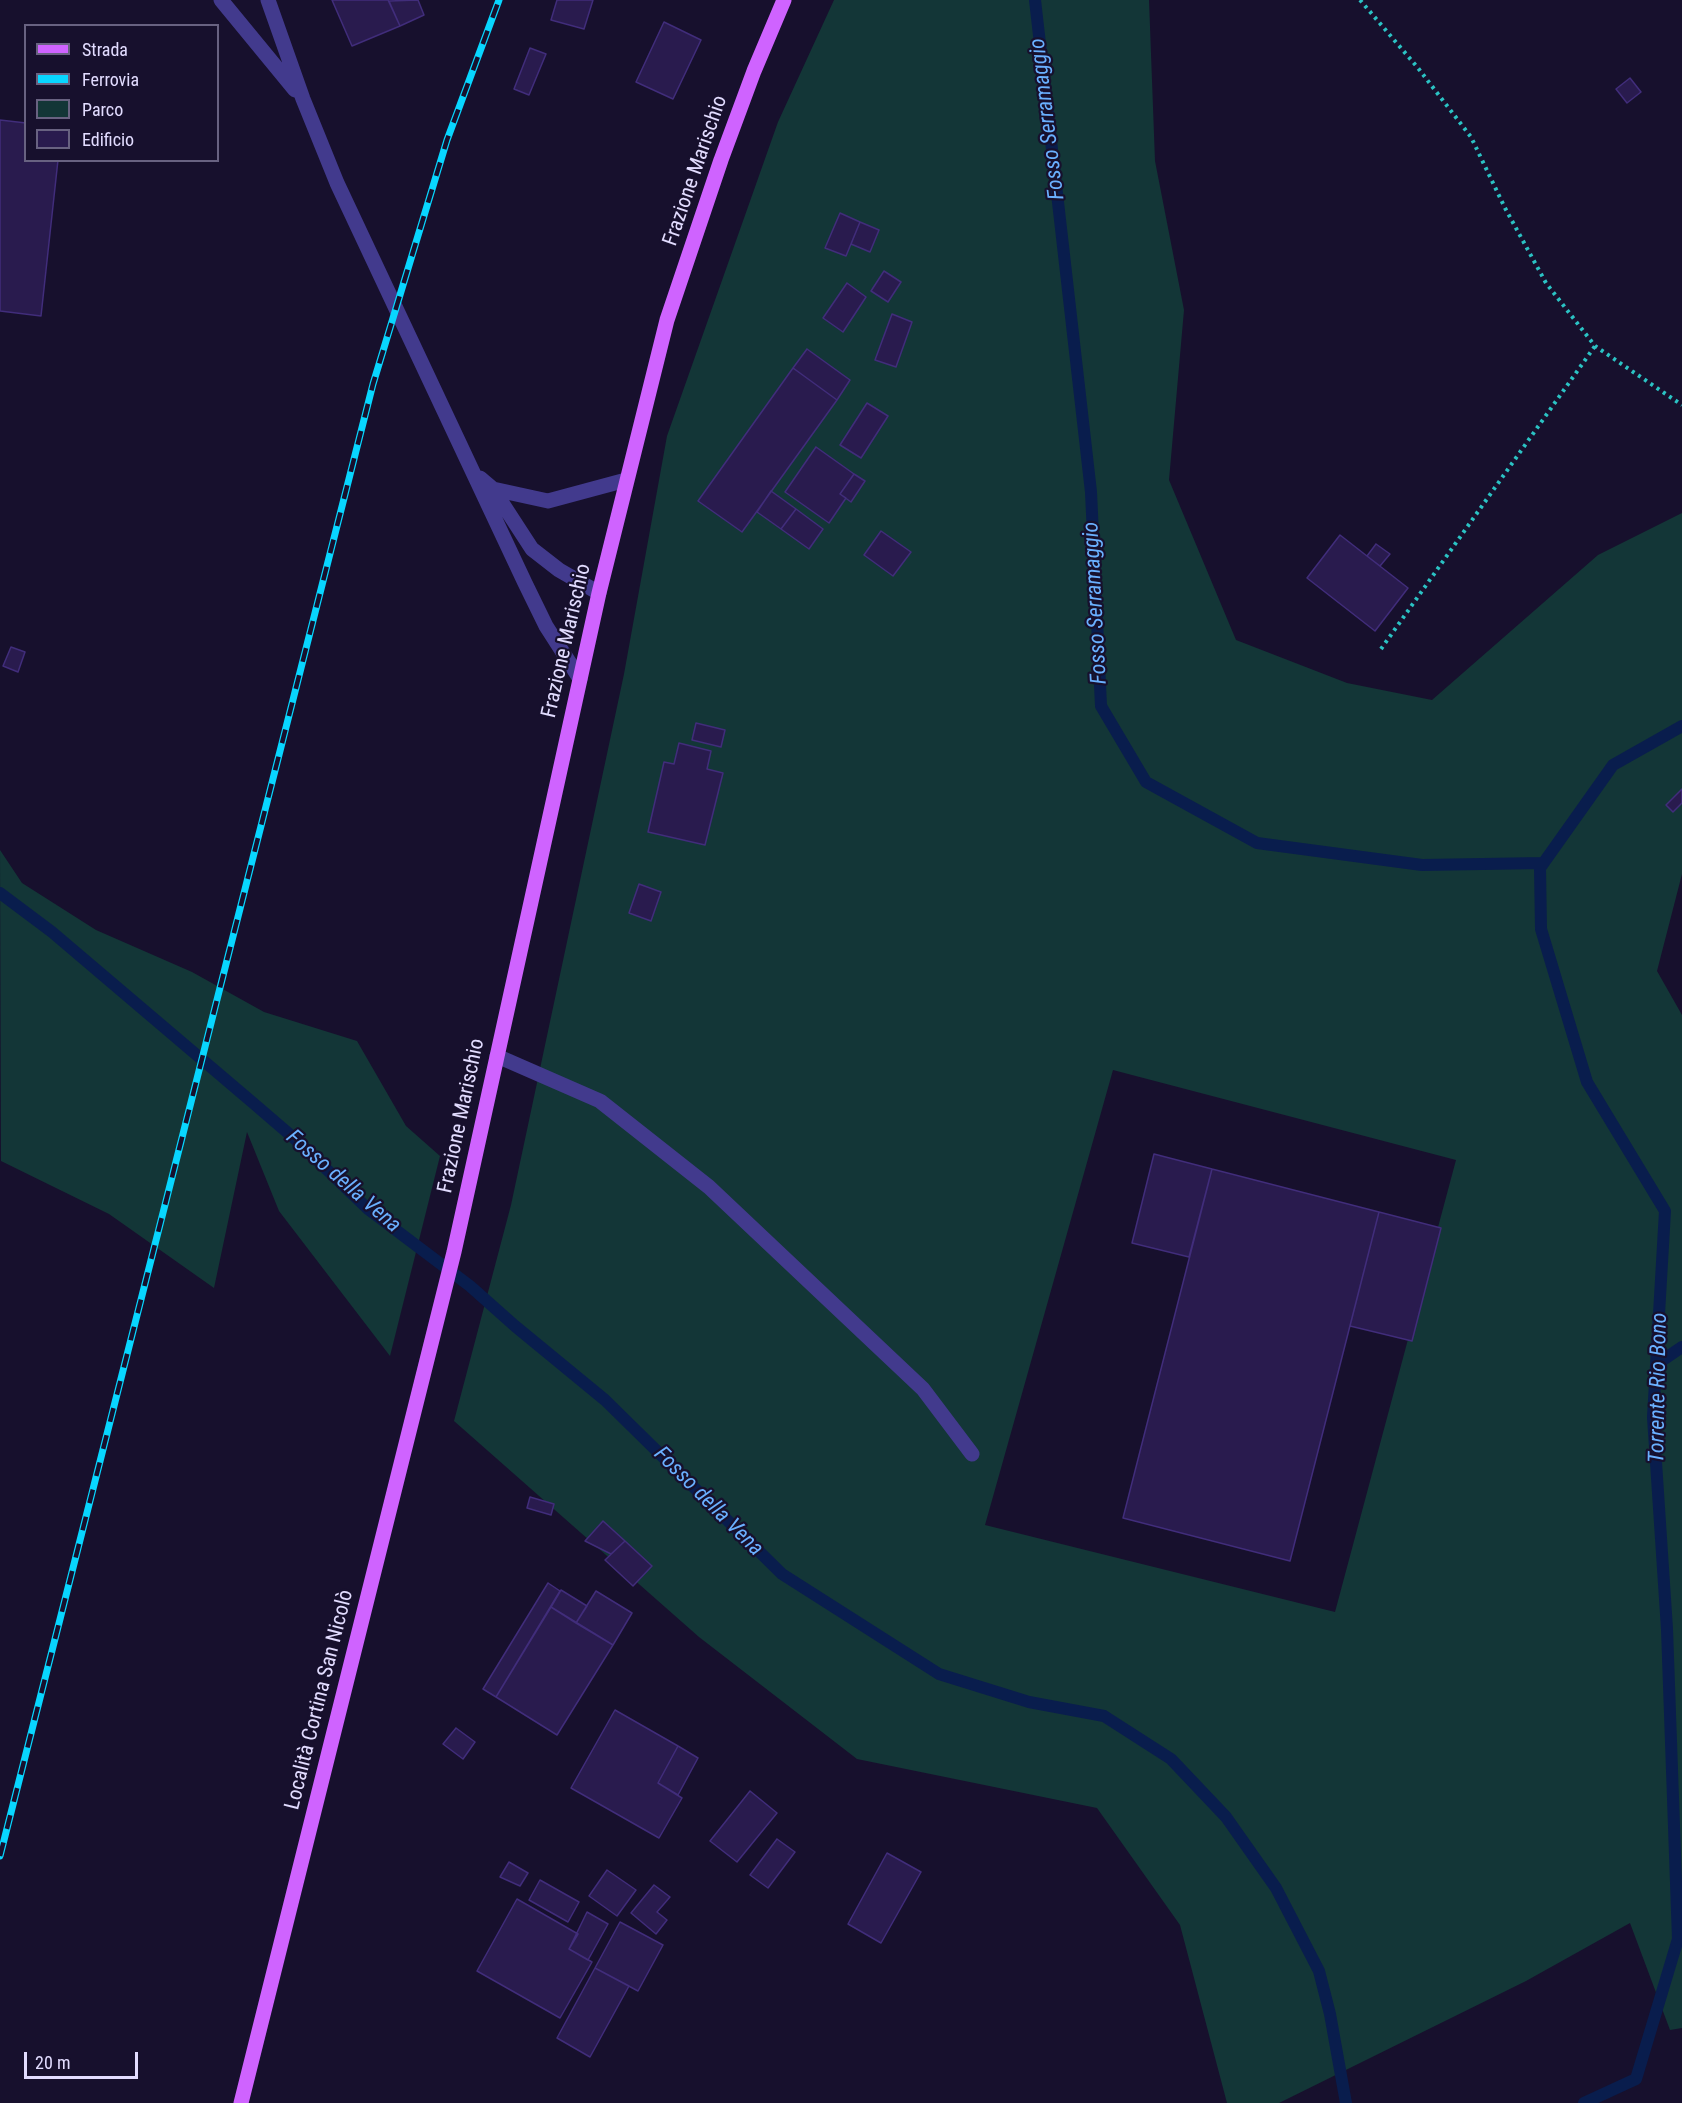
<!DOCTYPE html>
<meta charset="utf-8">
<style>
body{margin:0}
#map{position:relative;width:1682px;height:2103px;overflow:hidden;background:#17102d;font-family:"Roboto Condensed",sans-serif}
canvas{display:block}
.legend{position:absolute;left:24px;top:24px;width:195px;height:138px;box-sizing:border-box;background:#17102d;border:2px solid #686281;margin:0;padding:8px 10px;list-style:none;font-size:18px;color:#e2dcff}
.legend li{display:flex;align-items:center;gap:12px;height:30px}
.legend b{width:30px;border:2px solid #686281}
.scale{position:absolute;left:24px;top:2052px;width:114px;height:27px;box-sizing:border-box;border:3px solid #e2dcff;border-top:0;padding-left:8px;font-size:18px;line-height:21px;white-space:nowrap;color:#e2dcff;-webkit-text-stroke:4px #17102d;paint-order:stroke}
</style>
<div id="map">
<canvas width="1682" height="2103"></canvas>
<ul class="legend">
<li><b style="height:8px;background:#cf63ff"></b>Strada</li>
<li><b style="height:8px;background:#08d6ff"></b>Ferrovia</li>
<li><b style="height:16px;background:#133637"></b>Parco</li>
<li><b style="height:16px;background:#291b4e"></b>Edificio</li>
</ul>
<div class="scale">20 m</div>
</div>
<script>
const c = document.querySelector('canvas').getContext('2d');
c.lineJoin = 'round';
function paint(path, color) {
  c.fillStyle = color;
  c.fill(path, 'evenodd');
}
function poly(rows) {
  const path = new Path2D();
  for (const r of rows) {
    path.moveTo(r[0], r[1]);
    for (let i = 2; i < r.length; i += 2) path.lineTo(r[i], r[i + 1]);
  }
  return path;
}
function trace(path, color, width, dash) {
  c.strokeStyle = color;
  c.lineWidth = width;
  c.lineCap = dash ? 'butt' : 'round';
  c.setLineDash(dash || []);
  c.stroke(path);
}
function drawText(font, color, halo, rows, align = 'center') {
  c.font = font + ' "Roboto Condensed",sans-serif';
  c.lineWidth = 4.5;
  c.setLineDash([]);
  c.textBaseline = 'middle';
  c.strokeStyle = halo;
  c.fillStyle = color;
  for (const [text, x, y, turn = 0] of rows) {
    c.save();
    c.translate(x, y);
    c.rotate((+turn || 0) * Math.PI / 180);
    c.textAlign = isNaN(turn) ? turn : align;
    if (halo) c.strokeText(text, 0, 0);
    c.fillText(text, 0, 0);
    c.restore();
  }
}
paint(poly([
 [834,0,1149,0,1155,161,1184,310,1169,480,1236,640,1347,683,1432,700,1598,555,1682,513,1682,874,1657,971,1682,1015,1682,2028,1670,2030,1630,1923,1526,1981,1279,2103,1227,2103,1180,1925,1097,1808,857,1759,699,1637,454,1421,511,1205,624,674,667,436,778,122],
 [1113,1070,1456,1160,1335,1612,985,1525],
 [0,850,22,883,96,930,192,972,264,1012,357,1041,406,1126,440,1156,390,1356,279,1211,247,1132,214,1288,109,1214,1,1161]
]), '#133637');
trace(poly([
 [1035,0,1091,492,1101,706,1146,782,1257,843,1422,865,1543,863],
 [0,893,52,932,252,1102,295,1139,368,1209,470,1286,515,1326,605,1400,782,1574,939,1674,1029,1702,1104,1716,1171,1759,1226,1817,1276,1888,1319,1971,1330,2014,1346,2103],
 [1657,1364,1682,1347],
 [1584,2103,1636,2079,1678,1939,1667,1629,1653,1417,1665,1211,1587,1082,1541,929,1540,868,1613,765,1682,726]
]), '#091d4d', 12);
const building = poly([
 [332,0,388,0,400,26,352,46,332,0],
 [418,0,424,15,400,26,389,1,418,0],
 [557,0,593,0,584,29,551,20,557,0],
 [664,22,701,40,673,99,636,82,664,22],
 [530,48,546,54,529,95,514,89,530,48],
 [1630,78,1641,92,1627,103,1616,89,1630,78],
 [0,120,26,123,26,160,58,160,41,316,0,311,0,120],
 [840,213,860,222,846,256,825,248,840,213],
 [860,222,879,230,870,252,851,244,860,222],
 [884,271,901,282,888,302,871,291,884,271],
 [847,283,866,297,843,332,823,318,847,283],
 [892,314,912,322,896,367,875,360,892,314],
 [807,349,850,380,837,400,793,368,807,349],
 [793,368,837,400,742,532,698,501,793,368],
 [867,403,888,416,861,458,840,445,867,403],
 [816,447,854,474,840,494,846,498,829,523,785,492,816,447],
 [854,474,865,481,851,502,840,494,854,474],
 [771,491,796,509,781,529,757,512,771,491],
 [796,509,823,529,809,549,781,529,796,509],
 [881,531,911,552,893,576,864,555,881,531],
 [1340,535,1408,588,1375,631,1307,578,1340,535],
 [1376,544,1390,554,1380,566,1367,556,1376,544],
 [11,647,25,652,18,672,3,666,11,647],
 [696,723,725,730,721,747,692,740,696,723],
 [679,743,711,751,707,769,723,773,705,845,648,832,664,762,674,764,679,743],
 [1682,789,1682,803,1673,812,1666,805,1682,789],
 [639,884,661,892,651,921,629,913,639,884],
 [1154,1154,1212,1169,1189,1257,1132,1243,1154,1154],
 [1212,1169,1379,1212,1290,1561,1123,1518,1212,1169],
 [1379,1212,1441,1228,1412,1341,1350,1326,1379,1212],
 [530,1497,554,1504,551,1515,527,1508,530,1497],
 [603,1521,625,1541,611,1554,585,1541,603,1521],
 [625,1541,652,1566,633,1586,605,1560,625,1541],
 [548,1583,560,1591,496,1697,483,1689,548,1583],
 [561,1590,587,1606,576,1623,551,1607,561,1590],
 [596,1591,632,1613,613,1645,576,1623,596,1591],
 [551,1607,613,1645,557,1735,496,1697,551,1607],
 [615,1710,678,1746,658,1783,682,1798,659,1838,571,1788,615,1710],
 [456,1728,475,1742,463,1759,443,1744,456,1728],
 [678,1746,698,1758,678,1795,658,1783,678,1746],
 [750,1791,777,1813,737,1862,710,1841,750,1791],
 [777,1839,795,1852,768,1888,750,1875,777,1839],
 [887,1853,921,1872,881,1943,848,1924,887,1853],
 [509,1862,528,1873,520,1886,500,1877,509,1862],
 [607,1870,636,1890,617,1916,589,1896,607,1870],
 [540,1880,579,1902,568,1922,529,1900,540,1880],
 [654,1885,670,1897,657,1912,667,1920,656,1934,631,1913,654,1885],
 [517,1899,578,1934,569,1949,592,1962,560,2018,477,1971,517,1899],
 [587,1912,608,1924,588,1960,569,1949,587,1912],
 [620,1922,663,1945,638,1991,595,1968,620,1922],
 [595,1968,629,1986,590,2057,557,2038,595,1968]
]);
paint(building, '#291b4e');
trace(building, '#412d7b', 1.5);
trace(poly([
 [1360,0,1418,68,1471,137,1505,208,1546,283,1595,346,1682,405],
 [1381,649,1595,346]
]), '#2bc3c4', 4, [3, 4.5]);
trace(poly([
 [221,0,295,90],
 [268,0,303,99,337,183,525,583,546,626,580,679],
 [480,478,493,489,532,549,559,570,599,593],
 [493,489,548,501,626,480],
 [497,1056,600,1101,709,1187,923,1389,972,1454]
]), '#423a8d', 15);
trace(poly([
 [241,2103,454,1252,599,593,667,320,721,160,754,71,784,0]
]), '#cf63ff', 15);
const rail = poly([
 [0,1856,373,384,447,140,499,0]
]);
trace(rail, '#08d6ff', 7);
trace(rail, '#17102d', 4.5, [14]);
drawText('21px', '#e2dcff', '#17102d', [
 ["Frazione Marischio",696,171,-71],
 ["Frazione Marischio",567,641,-77],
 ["Frazione Marischio",462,1116,-78],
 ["Località Cortina San Nicolò",320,1700,-76]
]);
drawText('italic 22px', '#6ab0ff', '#17102d', [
 ["Fosso Serramaggio",1048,119,-97],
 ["Fosso Serramaggio",1096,603,-93],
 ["Fosso della Vena",343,1182,41],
 ["Torrente Rio Bono",1659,1388,-89],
 ["Fosso della Vena",708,1502,45]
]);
</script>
